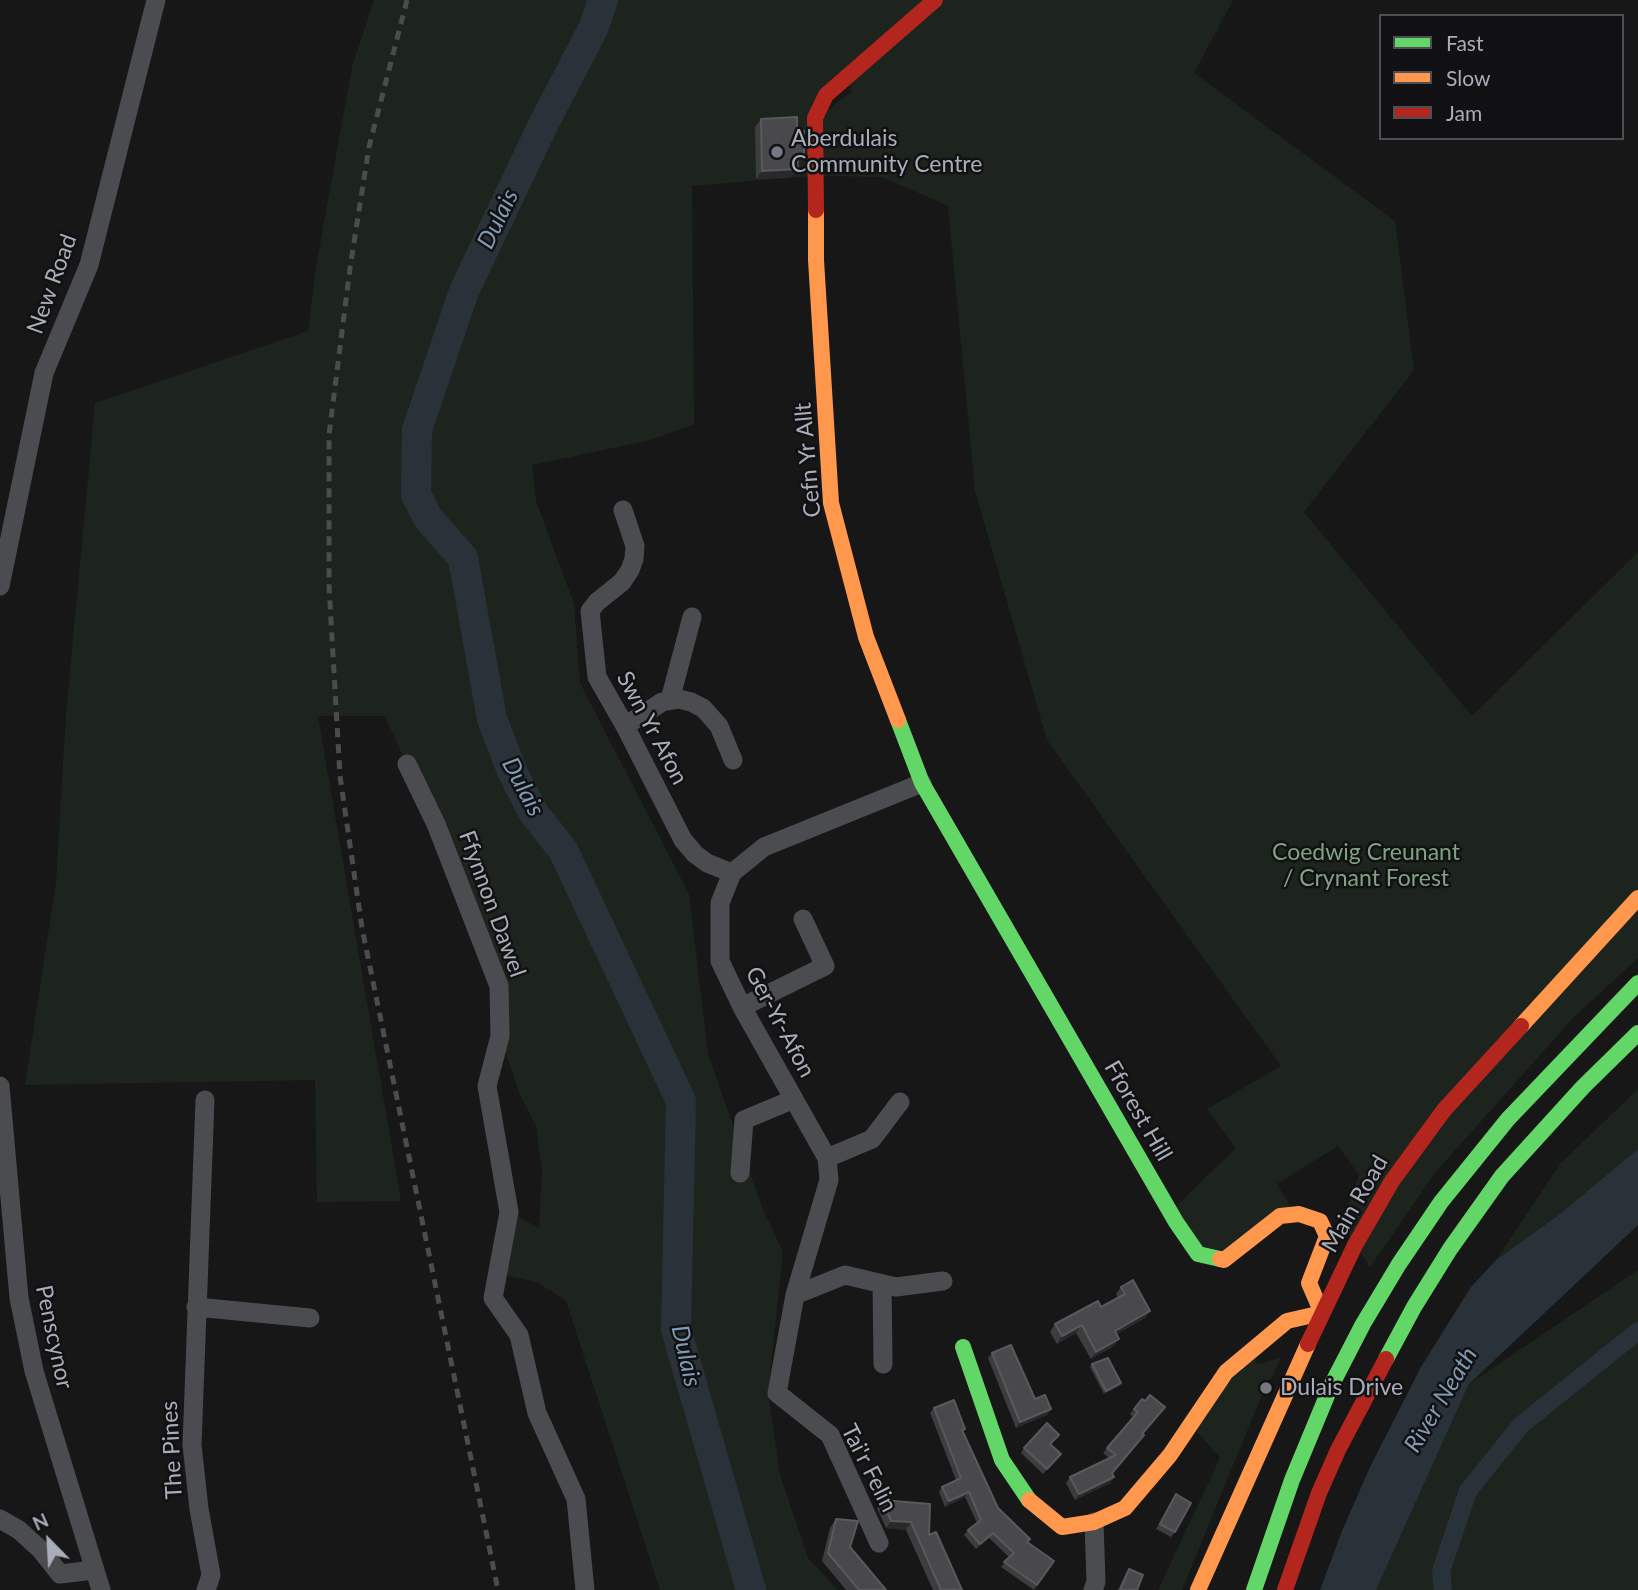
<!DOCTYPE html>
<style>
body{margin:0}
#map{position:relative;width:1638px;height:1590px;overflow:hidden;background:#171717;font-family:Lato,sans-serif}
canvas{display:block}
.legend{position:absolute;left:1379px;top:14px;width:245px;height:126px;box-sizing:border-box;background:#111113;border:2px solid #4d4f55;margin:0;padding:9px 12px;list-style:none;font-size:21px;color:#a8adb8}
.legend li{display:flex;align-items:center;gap:14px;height:35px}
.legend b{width:35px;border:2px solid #4d4f55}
.north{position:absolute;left:14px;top:1506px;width:70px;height:70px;-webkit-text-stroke:5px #111113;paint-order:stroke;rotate:336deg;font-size:19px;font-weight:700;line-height:28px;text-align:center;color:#a8adb8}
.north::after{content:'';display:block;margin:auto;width:24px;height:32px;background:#a8adb8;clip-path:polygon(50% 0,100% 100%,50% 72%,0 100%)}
</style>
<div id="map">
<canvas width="1638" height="1590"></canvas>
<ul class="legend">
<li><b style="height:9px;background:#63d668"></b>Fast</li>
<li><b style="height:9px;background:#ff974d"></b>Slow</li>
<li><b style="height:9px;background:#b3261e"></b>Jam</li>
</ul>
<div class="north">N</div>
</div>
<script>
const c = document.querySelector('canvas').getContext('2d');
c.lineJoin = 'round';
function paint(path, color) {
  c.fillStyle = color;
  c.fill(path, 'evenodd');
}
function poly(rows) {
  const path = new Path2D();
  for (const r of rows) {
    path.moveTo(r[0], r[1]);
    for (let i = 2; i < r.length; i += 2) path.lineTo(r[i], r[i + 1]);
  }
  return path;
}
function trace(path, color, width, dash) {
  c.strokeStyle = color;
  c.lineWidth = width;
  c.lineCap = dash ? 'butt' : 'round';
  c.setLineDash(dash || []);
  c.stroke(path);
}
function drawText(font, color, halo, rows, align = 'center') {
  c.font = font + ' Lato,sans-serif';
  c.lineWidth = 5;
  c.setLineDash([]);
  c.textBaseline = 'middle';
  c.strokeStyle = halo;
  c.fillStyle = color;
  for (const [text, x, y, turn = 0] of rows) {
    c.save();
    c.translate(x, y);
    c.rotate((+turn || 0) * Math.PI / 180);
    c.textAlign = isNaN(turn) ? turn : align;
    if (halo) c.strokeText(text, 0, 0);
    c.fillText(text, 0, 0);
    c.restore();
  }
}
paint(poly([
 [374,0,1233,0,1194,73,1395,221,1414,370,1304,512,1472,716,1638,552,1638,958,1573,1018,1435,1173,1370,1267,1342,1224,1359,1175,1338,1146,1277,1184,1290,1205,1280,1216,1224,1260,1198,1254,1170,1212,1236,1148,1207,1109,1281,1066,1047,740,975,491,948,206,882,177,820,176,819,122,835,104,852,91,842,71,824,89,810,119,811,176,692,186,694,424,651,440,532,465,536,501,574,604,580,683,689,894,708,1054,762,1207,783,1252,768,1393,780,1475,808,1558,838,1590,660,1590,566,1301,537,1282,497,1274,509,1212,539,1228,542,1171,536,1126,520,1095,500,1036,499,986,436,824,384,716,318,716,401,1201,317,1202,315,1080,25,1085,56,882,66,715,95,403,308,331,316,267,352,67],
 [1638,1089,1638,1149,1560,1214,1496,1260,1560,1164],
 [1638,1270,1638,1590,1376,1590,1469,1384],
 [1252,1354,1257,1364,1281,1358,1259,1402,1182,1590,1158,1590,1220,1458,1191,1425]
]), '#1d241e');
paint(poly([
 [1638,1149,1638,1225,1469,1384,1376,1590,1320,1590,1342,1531,1370,1467,1421,1367,1471,1287,1496,1260,1560,1214]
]), '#2a3239');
trace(poly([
 [1443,1590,1441,1571,1468,1491,1521,1425,1638,1331]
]), '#2a3239', 18);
trace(poly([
 [603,0,593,29,544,123,464,291,417,430,416,495,428,518,463,558,492,719,512,771,533,812,563,850,681,1101,676,1329,751,1590]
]), '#2a3239', 30);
trace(poly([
 [623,510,635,546,634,559,630,570,622,582,597,602,590,611,597,677,625,726,683,840,695,854,707,863,732,873],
 [0,586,44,373,89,265,156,0],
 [670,700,692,617],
 [625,726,662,702,679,699,691,702,703,708,719,726,733,760],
 [407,764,436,824,499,986,500,1036,487,1086,509,1212,493,1298,519,1335,537,1413,576,1499,585,1590],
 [742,1007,825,966,803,919],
 [0,1086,19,1298,34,1371,101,1590],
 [205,1100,192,1445,199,1509,211,1575,206,1590],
 [827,1158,872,1139,900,1102],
 [740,1173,744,1120,794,1099],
 [882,1284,883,1364],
 [795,1295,845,1275,896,1287,943,1281],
 [196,1307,310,1318],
 [0,1519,19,1530,41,1550,60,1574,94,1570],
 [879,1543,830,1435,777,1393,795,1295,829,1180,827,1158,742,1007,720,961,720,903,732,873,764,847,922,783],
 [1093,1590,1096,1582,1094,1522]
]), '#4b4c50', 19);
trace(poly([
 [898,720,922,783,1176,1222,1198,1254,1220,1259],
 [963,1347,1002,1460,1029,1500],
 [1386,1359,1414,1307,1450,1249,1502,1176,1583,1087,1638,1033],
 [1254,1590,1292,1480,1331,1386,1363,1324,1399,1264,1441,1202,1508,1119,1638,983]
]), '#63d668', 16);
trace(poly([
 [816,210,816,260,831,503,866,637,898,720],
 [1521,1026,1638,898],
 [1029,1500,1062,1527,1094,1522,1125,1508,1170,1455,1226,1372,1287,1321,1322,1313,1309,1283,1327,1236,1320,1221,1299,1214,1280,1216,1224,1260,1220,1259],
 [1198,1590,1308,1344]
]), '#ff974d', 16);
trace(poly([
 [816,210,815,118,826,95,935,0],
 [1308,1344,1355,1245,1392,1181,1444,1110,1521,1026],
 [1285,1590,1319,1493,1338,1450,1386,1359]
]), '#b3261e', 16);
trace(poly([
 [407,0,369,147,350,268,329,435,329,586,340,776,362,928,498,1590]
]), '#4b4c4f', 5, [9, 7]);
paint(poly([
 [761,119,798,165,792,177,756,179,755,127],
 [1121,1287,1150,1311,1145,1318,1117,1334,1114,1346,1091,1359,1076,1333,1057,1344,1050,1332,1055,1324,1101,1307,1118,1298,1116,1294],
 [992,1353,1035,1399,1051,1409,1047,1415,1016,1428,988,1358],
 [1092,1364,1119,1386,1104,1394,1090,1367],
 [934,1408,965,1429,963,1432,998,1508,1028,1542,1054,1561,1034,1590,1001,1567,1009,1557,989,1538,976,1549,964,1535,968,1530,977,1523,965,1497,945,1507,939,1492,942,1487,956,1480,930,1413],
 [1134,1409,1161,1413,1143,1434,1140,1441,1113,1473,1114,1477,1110,1483,1075,1500,1066,1483,1070,1477,1109,1458,1103,1453,1133,1417,1130,1414],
 [1055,1440,1051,1445,1061,1454,1043,1474,1021,1453,1024,1448],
 [1176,1494,1175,1532,1171,1537,1156,1529],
 [882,1500,929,1535,962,1590,933,1590,906,1530,886,1528,877,1508],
 [836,1519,850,1547,886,1590,846,1590,822,1561,830,1528],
 [1129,1569,1137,1590,1118,1590,1125,1575]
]), '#3d3d3f');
paint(poly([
 [797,157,804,157,798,165,791,166],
 [798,169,792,177,756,179,762,171],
 [1150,1311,1145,1318,1110,1338,1115,1331],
 [1082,1325,1076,1333,1057,1344,1062,1336],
 [1119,1339,1114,1346,1091,1359,1096,1352],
 [1121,1383,1119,1386,1104,1394,1106,1391],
 [1051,1409,1047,1415,1016,1428,1020,1422],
 [1114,1477,1110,1483,1075,1500,1079,1494],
 [969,1492,965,1497,945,1507,949,1501],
 [891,1521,911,1522,906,1530,886,1528],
 [993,1533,989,1538,976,1549,980,1544]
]), '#29292a');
const building = poly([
 [797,117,797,131,804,131,804,157,797,157,798,169,762,171,761,119,797,117],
 [1133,1280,1150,1311,1115,1331,1119,1339,1096,1352,1082,1325,1062,1336,1055,1324,1098,1301,1101,1307,1125,1294,1121,1287,1133,1280],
 [1011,1345,1035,1399,1045,1395,1051,1409,1020,1422,992,1353,1011,1345],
 [1108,1358,1121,1383,1106,1391,1092,1364,1108,1358],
 [1150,1395,1165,1407,1142,1434,1144,1435,1112,1473,1114,1477,1079,1494,1070,1477,1116,1455,1107,1448,1138,1412,1134,1409,1142,1399,1145,1401,1150,1395],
 [954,1400,965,1429,962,1430,998,1508,1030,1539,1027,1542,1054,1561,1037,1585,1004,1562,1014,1553,993,1533,980,1544,968,1530,981,1520,969,1492,949,1501,942,1487,961,1478,934,1408,954,1400],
 [1047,1423,1059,1435,1050,1444,1061,1454,1047,1469,1024,1448,1047,1423],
 [1176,1494,1191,1503,1175,1532,1160,1524,1176,1494],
 [882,1500,930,1504,929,1535,936,1532,962,1590,941,1590,911,1522,891,1521,882,1500],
 [836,1519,858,1521,850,1547,886,1590,859,1590,828,1553,836,1519],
 [1129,1569,1143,1575,1137,1590,1120,1590,1129,1569]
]);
paint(building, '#49494c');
trace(building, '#58595d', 2);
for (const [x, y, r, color] of [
 [777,152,7,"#757880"],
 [1266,1388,7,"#757880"]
]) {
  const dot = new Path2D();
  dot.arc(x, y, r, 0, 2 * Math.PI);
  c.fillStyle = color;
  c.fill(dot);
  trace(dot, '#111113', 2.5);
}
drawText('23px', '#a8adb8', '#111113', [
 ["Aberdulais",791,139],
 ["Community Centre",791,165],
 ["Dulais Drive",1280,1388]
], 'left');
drawText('23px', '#a8adb8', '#111113', [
 ["New Road",52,284,-70],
 ["Cefn Yr Allt",808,460,-95],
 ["Swn Yr Afon",652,728,62],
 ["Ffynnon Dawel",492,904,70],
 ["Ger-Yr-Afon",780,1022,62],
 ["Fforest Hill",1138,1111,60],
 ["Main Road",1355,1204,-60],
 ["Penscynor",54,1337,78],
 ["The Pines",172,1450,-93],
 ["Tai'r Felin",869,1468,63]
]);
drawText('23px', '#7fa381', '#111113', [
 ["Coedwig Creunant",1366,853],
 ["/ Crynant Forest",1366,879]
]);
drawText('italic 24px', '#7f9bb3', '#111113', [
 ["Dulais",498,219,-64],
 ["Dulais",523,787,62],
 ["Dulais",686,1356,77],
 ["River Neath",1441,1400,-59]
]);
</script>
